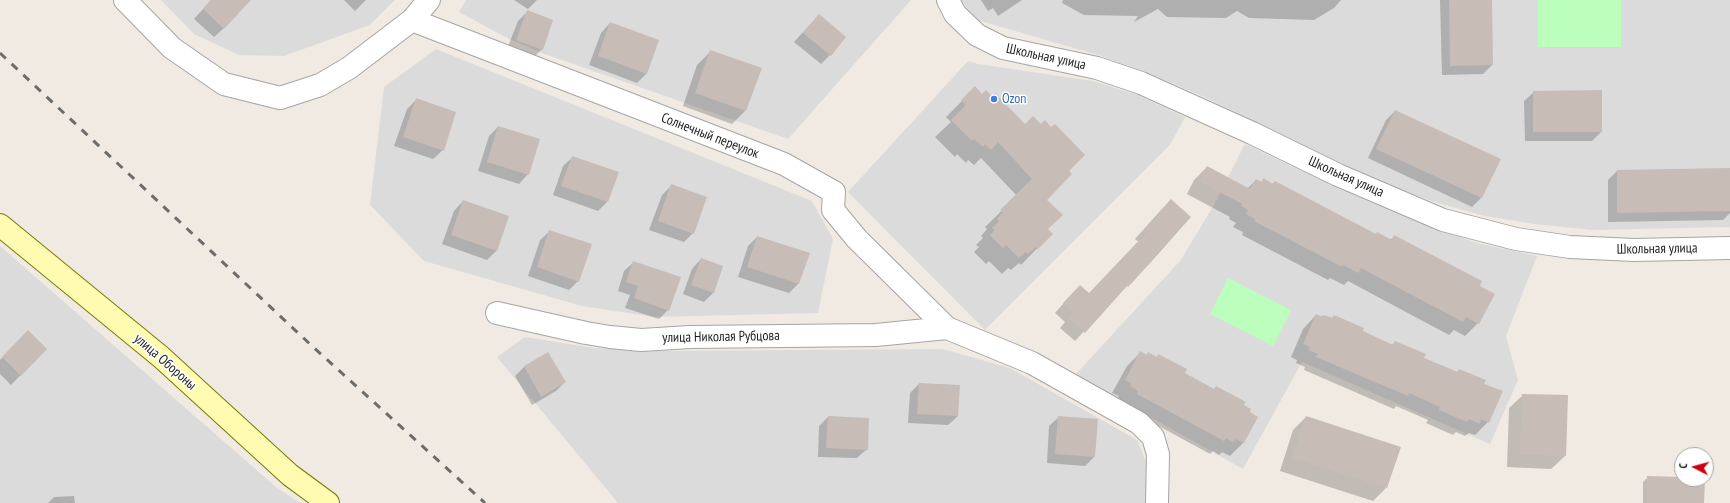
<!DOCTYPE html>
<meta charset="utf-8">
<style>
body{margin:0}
#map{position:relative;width:1730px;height:503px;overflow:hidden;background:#f0eae3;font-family:"PT Sans Narrow",sans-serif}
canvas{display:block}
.north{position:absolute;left:1674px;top:447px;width:40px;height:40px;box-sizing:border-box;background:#fff;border:1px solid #a5a5a5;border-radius:50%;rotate:276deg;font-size:11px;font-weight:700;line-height:16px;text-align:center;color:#1e1e1e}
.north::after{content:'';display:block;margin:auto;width:14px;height:18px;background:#cc0013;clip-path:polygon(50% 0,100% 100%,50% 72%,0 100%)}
</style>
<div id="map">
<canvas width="1730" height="503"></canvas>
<div class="north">С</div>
</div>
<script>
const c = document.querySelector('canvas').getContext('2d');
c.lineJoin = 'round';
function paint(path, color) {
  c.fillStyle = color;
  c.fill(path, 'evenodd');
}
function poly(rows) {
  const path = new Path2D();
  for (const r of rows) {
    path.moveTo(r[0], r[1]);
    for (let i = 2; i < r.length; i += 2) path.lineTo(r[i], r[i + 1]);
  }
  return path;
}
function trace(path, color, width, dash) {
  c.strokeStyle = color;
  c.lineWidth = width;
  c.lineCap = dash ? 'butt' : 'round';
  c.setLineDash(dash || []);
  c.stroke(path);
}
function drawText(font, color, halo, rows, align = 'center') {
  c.font = font + ' "PT Sans Narrow",sans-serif';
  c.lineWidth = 3;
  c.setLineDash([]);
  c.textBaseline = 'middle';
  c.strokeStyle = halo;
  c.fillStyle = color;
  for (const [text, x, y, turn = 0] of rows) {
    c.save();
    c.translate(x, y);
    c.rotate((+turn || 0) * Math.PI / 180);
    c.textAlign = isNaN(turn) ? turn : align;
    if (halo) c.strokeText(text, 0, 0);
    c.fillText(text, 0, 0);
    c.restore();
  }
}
paint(poly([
 [161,0,395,0,370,25,284,56,239,55,194,34],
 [466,0,911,0,788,139,542,53,509,39,459,12],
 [960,0,1730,0,1730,227,1593,230,1534,224,1485,216,1434,202,1376,180,1202,96,1143,71,1098,55,977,20],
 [436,49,812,201,833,239,818,313,654,317,582,306,424,261,370,205,384,87],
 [968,61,978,64,1093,81,1137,95,1185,117,1170,145,985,330,848,192],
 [1245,144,1340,189,1413,220,1477,243,1537,256,1506,336,1518,380,1490,444,1302,362,1243,469,1075,375,1180,261,1214,205],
 [0,246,276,487,300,503,0,503],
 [525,337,594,348,652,351,943,349,1010,368,1137,440,1147,464,1145,503,618,503,497,357]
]), '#dcdbdb');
paint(poly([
 [1538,0,1621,0,1621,47,1538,47],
 [1228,278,1291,310,1273,346,1210,314]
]), '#bcfebc');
paint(poly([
 [211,0,243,0,224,28,214,37,194,19],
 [344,0,366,0,355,11],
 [514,0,537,0,528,9],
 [981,0,1022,0,998,16,993,8,988,11],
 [1063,0,1341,0,1334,8,1314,20,1249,18,1237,11,1226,18,1167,17,1158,9,1134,22,1138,16,1084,15,1062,3],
 [1440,0,1491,0,1492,65,1483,74,1442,75],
 [527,12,542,49,532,59,507,49,518,21],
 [819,15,830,55,821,64,794,42],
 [610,23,658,41,646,74,637,83,589,65,601,33],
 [711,51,745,111,732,124,683,106,697,65],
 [975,88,1068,171,1046,200,1047,229,1051,234,1021,265,1019,263,1011,270,1008,268,1002,274,989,261,986,264,974,252,979,247,976,245,983,238,981,236,987,229,985,227,1017,196,981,158,974,165,968,160,966,163,957,154,955,157,935,137,951,122,946,117],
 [1534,92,1601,132,1592,141,1525,141,1524,101],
 [416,100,443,150,433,159,394,146,407,109],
 [1395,111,1481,198,1472,207,1368,158,1386,120],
 [498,127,528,174,519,184,478,171,489,136],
 [573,157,618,173,607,202,598,211,553,195,563,166],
 [1207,167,1247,189,1256,180,1261,183,1264,180,1272,184,1275,182,1376,235,1390,240,1395,236,1479,287,1478,323,1465,336,1454,330,1449,335,1348,281,1344,285,1330,278,1328,280,1242,235,1243,232,1233,227,1236,223,1229,219,1230,217,1187,194,1194,180],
 [1730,169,1730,213,1723,220,1608,222,1608,180,1617,171],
 [671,186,693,233,684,242,649,230,662,195],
 [463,201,508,217,496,251,487,260,442,244,454,211],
 [1162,209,1190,217,1075,341,1060,328,1065,322,1055,313,1071,295,1089,294,1139,242,1135,239],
 [550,231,578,281,569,290,528,276,540,240],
 [757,237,808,253,798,284,789,293,738,277,748,246],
 [701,259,722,267,713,293,704,302,683,294,692,269],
 [634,262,668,310,659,319,625,308,630,295,618,291,624,271],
 [1316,315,1331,319,1334,316,1361,332,1392,345,1395,342,1422,358,1456,373,1459,370,1482,384,1488,422,1475,435,1469,433,1465,436,1456,432,1453,435,1426,423,1428,420,1396,406,1394,409,1304,370,1305,367,1296,363,1297,360,1291,357,1303,329],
 [28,331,46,349,11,385,0,374,0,360],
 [548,353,565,382,556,391,532,405,515,376,524,367],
 [1140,353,1156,358,1159,355,1184,373,1243,406,1248,412,1257,417,1243,443,1230,456,1222,452,1219,455,1213,451,1210,454,1124,407,1117,400,1119,396,1112,393,1127,366],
 [919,384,958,416,948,425,908,423,910,393],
 [1523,395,1565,456,1551,469,1507,467,1509,408],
 [828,417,867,449,857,458,818,457,819,426],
 [1059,417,1094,457,1085,466,1047,463,1049,426],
 [1306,417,1386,488,1373,501,1280,471,1293,430],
 [1648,477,1704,479,1703,503,1643,503,1643,482],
 [74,496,75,503,48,503,54,497]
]), '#0003');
paint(poly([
 [211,0,251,0,224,29,203,9],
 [1449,0,1492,0,1493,65,1450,66],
 [527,10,553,20,543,50,516,40],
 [819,14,846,37,831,56,803,33],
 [610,22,659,40,647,74,598,56],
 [710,50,762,68,746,111,695,93],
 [975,86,982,94,986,90,992,96,995,93,1025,124,1033,116,1041,124,1045,120,1051,127,1055,124,1085,155,1069,171,1072,174,1047,200,1063,215,1048,229,1053,234,1038,249,1036,247,1028,254,1025,252,1019,258,1006,245,1003,248,990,235,995,230,992,228,999,221,997,219,1003,212,1000,210,1032,179,998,142,991,150,985,144,983,147,974,139,972,141,951,120,966,105,961,100],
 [1602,90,1602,132,1533,132,1533,91],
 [416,98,456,112,444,151,403,137],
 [1395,110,1501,159,1482,198,1376,149],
 [498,126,540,139,529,175,487,162],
 [572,156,619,172,608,202,561,186],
 [1207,166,1250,189,1256,179,1262,182,1263,178,1273,184,1275,181,1376,234,1377,232,1392,240,1394,235,1482,281,1480,286,1495,294,1479,324,1466,317,1463,322,1361,268,1358,273,1343,265,1342,267,1254,221,1255,219,1246,214,1248,210,1241,206,1242,204,1199,181],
 [1730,168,1730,211,1617,213,1617,170],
 [671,184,707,197,694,234,658,221],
 [1171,199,1191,217,1152,261,1128,287,1127,286,1085,333,1069,318,1073,312,1063,303,1080,285,1089,293,1147,232,1144,229],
 [463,200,509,216,497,251,451,235],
 [549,230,592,244,579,282,537,267],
 [757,236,810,253,799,284,747,267],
 [701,258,723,266,714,293,691,285],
 [633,261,681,277,669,311,634,298,638,286,626,282],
 [1316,314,1322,317,1323,315,1333,318,1334,315,1364,328,1363,331,1393,345,1395,341,1426,354,1424,358,1458,372,1459,369,1486,380,1484,384,1503,391,1489,423,1481,419,1480,424,1469,419,1467,422,1439,410,1440,407,1409,393,1408,396,1316,357,1318,354,1308,350,1310,347,1303,344],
 [28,330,47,349,21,376,2,357],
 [1140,351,1147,355,1148,352,1157,357,1158,354,1187,369,1185,373,1214,389,1216,386,1246,402,1244,405,1251,409,1250,412,1258,417,1244,443,1235,439,1233,442,1226,438,1224,441,1137,394,1138,391,1130,386,1131,383,1125,380],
 [548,352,566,382,541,397,524,366],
 [919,383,960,385,958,416,917,414],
 [1522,394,1568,395,1566,456,1520,454],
 [828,416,869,418,868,450,826,448],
 [1058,416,1098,419,1095,457,1055,454],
 [1306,416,1401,447,1387,488,1292,458],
 [1647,476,1682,477,1682,479,1705,479,1704,503,1647,503]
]), '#c8bcb6');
const street = poly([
 [125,0,172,48,224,84,280,98,320,85,349,68,412,20,429,0],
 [948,0,955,14,977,35,1003,48,1097,68,1141,83,1252,133,1338,175,1443,220,1516,239,1570,247,1634,250,1730,248],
 [412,20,784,164,834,192,833,210,857,239,947,328,1032,363,1139,423,1153,437,1158,454,1157,503],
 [497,313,586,333,610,337,641,340,690,337,876,335,947,328]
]);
const secondary = poly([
 [0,225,161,357,290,475,328,503]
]);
trace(street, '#a5a5a5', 24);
trace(secondary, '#787a00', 24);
trace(street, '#fff', 22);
trace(secondary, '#fffcb2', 22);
trace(poly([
 [0,53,312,346,485,503]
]), '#6c6c6c', 3, [8, 8]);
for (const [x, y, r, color] of [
 [994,99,4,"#3f7fe0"]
]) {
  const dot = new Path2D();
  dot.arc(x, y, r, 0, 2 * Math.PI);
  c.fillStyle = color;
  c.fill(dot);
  trace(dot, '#fff', 1.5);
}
drawText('14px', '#1e1e1e', '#fff', [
 ["Школьная улица",1046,57,12],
 ["Солнечный переулок",710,136,21],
 ["Школьная улица",1346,177,24],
 ["Школьная улица",1657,249,-1],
 ["улица Николая Рубцова",721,337,-1],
 ["улица Обороны",165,362,41]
]);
drawText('14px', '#366cbe', '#fff', [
 ["Ozon",1002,99]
], 'left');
</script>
